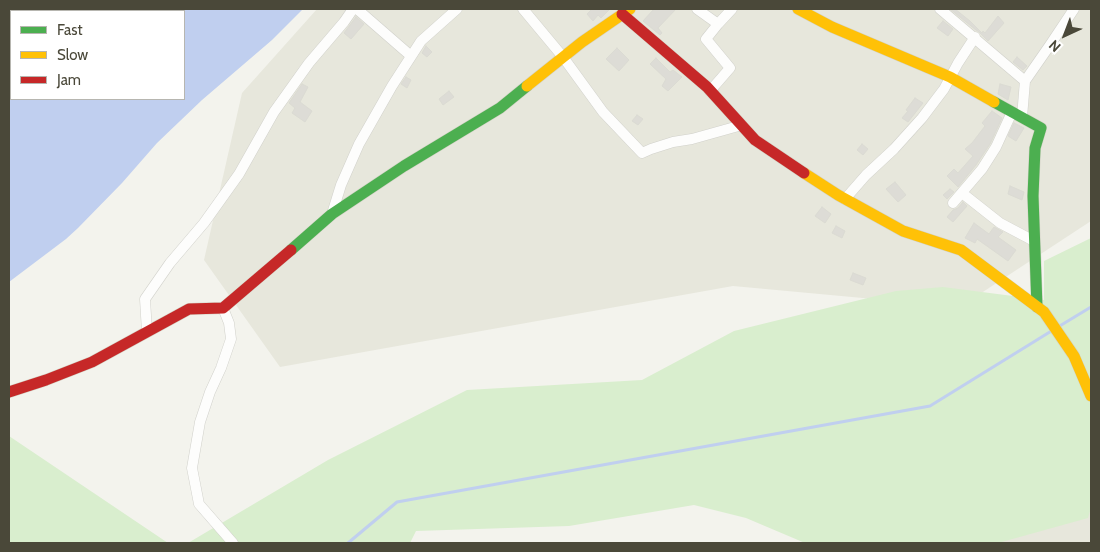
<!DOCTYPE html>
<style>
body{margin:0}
#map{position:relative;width:1100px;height:552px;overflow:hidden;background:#f3f3ed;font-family:Cabin,sans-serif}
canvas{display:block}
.frame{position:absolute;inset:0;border:10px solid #4a4839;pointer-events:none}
.legend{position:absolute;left:10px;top:10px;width:175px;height:90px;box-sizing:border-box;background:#fff;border:1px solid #b7b6b0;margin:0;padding:6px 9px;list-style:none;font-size:15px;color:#4a4839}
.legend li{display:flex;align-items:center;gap:10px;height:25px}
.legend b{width:25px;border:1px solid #b7b6b0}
.north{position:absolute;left:1040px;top:10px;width:50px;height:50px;-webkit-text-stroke:4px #fff;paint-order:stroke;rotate:223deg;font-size:14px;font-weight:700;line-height:20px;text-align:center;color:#4a4839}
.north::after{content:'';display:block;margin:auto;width:18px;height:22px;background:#4a4839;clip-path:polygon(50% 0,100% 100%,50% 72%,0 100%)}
</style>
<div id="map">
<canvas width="1100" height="552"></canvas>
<div class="frame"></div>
<ul class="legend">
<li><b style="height:6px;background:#4caf50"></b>Fast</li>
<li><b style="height:6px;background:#ffc107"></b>Slow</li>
<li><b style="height:6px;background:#c62828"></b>Jam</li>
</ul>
<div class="north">N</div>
</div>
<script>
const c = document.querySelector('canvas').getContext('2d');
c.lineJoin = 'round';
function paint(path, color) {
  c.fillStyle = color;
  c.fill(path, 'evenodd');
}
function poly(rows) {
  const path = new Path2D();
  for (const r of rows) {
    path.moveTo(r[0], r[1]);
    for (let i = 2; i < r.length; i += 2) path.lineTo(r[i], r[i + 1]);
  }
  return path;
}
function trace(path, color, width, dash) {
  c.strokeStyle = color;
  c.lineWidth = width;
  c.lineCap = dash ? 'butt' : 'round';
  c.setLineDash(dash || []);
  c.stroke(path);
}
paint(poly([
 [317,9,1091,9,1091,221,960,307,733,286,280,367,204,260,242,93],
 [1091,467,1091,543,948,543]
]), '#e7e7dc');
paint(poly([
 [1091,238,1091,508,1088,518,998,543,805,543,746,518,694,505,569,526,416,531,410,543,188,543,328,460,467,390,642,380,734,331,896,291,943,287,1044,300,1044,261],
 [9,436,168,543,9,543]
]), '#d9eece');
paint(poly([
 [9,9,303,9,272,40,202,100,157,143,122,183,78,228,66,239,9,282],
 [11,11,184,11,184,99,11,99]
]), '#c0cfef');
trace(poly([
 [1058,327,1091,307],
 [348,543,397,502,930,406,1053,330]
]), '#c0cfef', 3);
const building = poly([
 [590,9,610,9,601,18,598,15,593,21,587,14,591,10,590,9],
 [654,9,676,9,658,28,662,33,660,35,643,21,654,9],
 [950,9,955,9,970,21,982,33,983,31,985,33,998,16,1004,23,988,41,979,32,976,30,950,9],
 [356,17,364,24,351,39,344,33,356,17],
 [943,21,953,29,948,36,937,28,943,21],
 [426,46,432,52,427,57,422,53,426,46],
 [617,48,629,60,619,71,606,59,617,48],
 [1017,57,1027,66,1023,70,1013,62,1017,57],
 [656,58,670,72,673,70,682,77,668,91,662,86,666,79,650,64,656,58],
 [406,77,411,80,407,88,401,84,406,77],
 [302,84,308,87,300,102,312,111,305,122,292,113,295,108,289,103,302,84],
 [1000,84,1011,87,1008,100,998,94,1000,84],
 [449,91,454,97,443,105,439,99,449,91],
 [915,98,923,103,908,122,902,118,908,111,906,110,915,98],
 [992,111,1002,118,990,144,976,165,958,187,947,176,954,169,958,173,973,156,965,149,972,143,985,126,982,123,992,111],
 [637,115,643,119,638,125,632,121,637,115],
 [1014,123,1024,128,1016,141,1008,136,1014,123],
 [862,144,868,149,863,155,857,150,862,144],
 [895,182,906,195,898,202,886,189,895,182],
 [1010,186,1024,192,1022,200,1008,194,1010,186],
 [950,189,954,192,947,199,943,195,950,189],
 [963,202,967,206,953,222,947,217,953,210,958,208,963,202],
 [822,207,831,214,825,223,815,216,822,207],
 [974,223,989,234,994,227,1003,232,998,237,1016,250,1008,261,977,239,975,243,965,238,974,223],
 [836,226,845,231,842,238,832,233,836,226],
 [853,273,866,278,863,285,850,280,853,273]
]);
paint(building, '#dddcd6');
trace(building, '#dbdbd3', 1);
const street = poly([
 [357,9,411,56],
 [523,9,563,57,603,112,642,153,651,149,673,142,692,139,742,125],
 [697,9,718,24,732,9],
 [940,9,1025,81],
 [710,91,730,68,706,39,718,24],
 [1022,117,1025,81,1050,45,1074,9],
 [962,193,1000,223,1034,241],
 [845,199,866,175,894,149,922,118,944,89,958,63,975,37],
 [953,203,982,169,996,147,1012,112],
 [332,214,341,185,359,144,392,86,421,41,457,9],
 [223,308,229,323,231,339,221,368,210,392,200,422,192,468,199,504,233,543],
 [147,332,145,299,170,263,204,223,239,174,274,112,309,63,344,22,353,9]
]);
const fast = poly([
 [994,102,1041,128,1035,148,1033,196,1037,307],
 [291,250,332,214,404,166,500,108,527,86]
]);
const slow = poly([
 [798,9,832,27,950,77,994,102],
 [527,86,582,42,630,9],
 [804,173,838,195,903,231,961,250,1044,312,1074,356,1091,396]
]);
const jam = poly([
 [622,14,707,87,755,140,804,173],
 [9,392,46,380,92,362,189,309,223,308,291,250]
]);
trace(street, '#d1d1cb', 11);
trace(fast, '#d3d3c6', 12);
trace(slow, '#d3d3c6', 12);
trace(jam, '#d3d3c6', 12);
trace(street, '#fdfdfc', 10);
trace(fast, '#4caf50', 11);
trace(slow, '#ffc107', 11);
trace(jam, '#c62828', 11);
</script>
